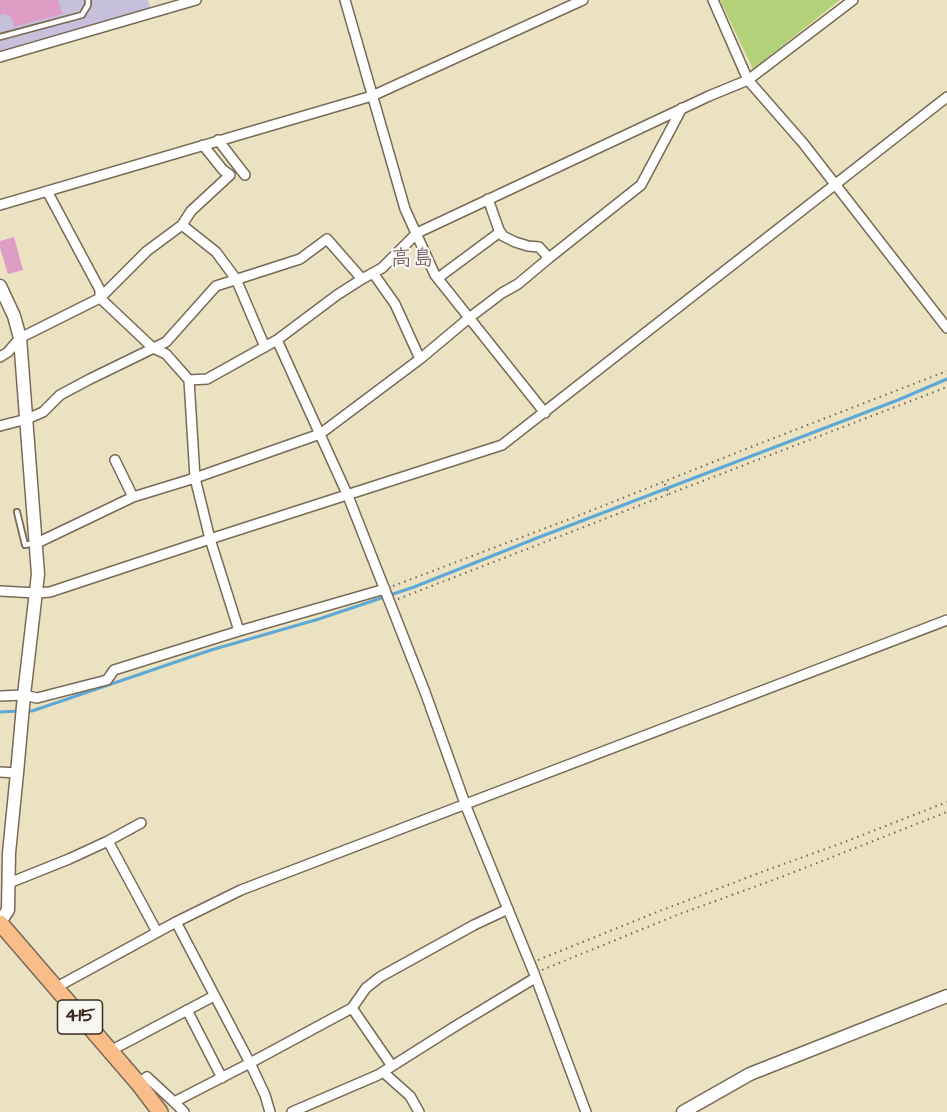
<!DOCTYPE html>
<meta charset="utf-8">
<style>
body{margin:0}
canvas{display:block;background:#ebe2c2}
</style>
<canvas width="947" height="1112"></canvas>
<script>
const c = document.querySelector('canvas').getContext('2d');
c.lineJoin = 'round';
function paint(path, color) {
  c.fillStyle = color;
  c.fill(path, 'evenodd');
}
function poly(rows) {
  const path = new Path2D();
  for (const r of rows) {
    path.moveTo(r[0], r[1]);
    for (let i = 2; i < r.length; i += 2) path.lineTo(r[i], r[i + 1]);
  }
  return path;
}
function trace(path, color, width, dash) {
  c.strokeStyle = color;
  c.lineWidth = width;
  c.lineCap = dash ? 'butt' : 'round';
  c.setLineDash(dash || []);
  c.stroke(path);
}
function drawText(font, color, halo, rows, align = 'center') {
  c.font = font + ' "Architects Daughter","Klee One",sans-serif';
  c.lineWidth = 4.5;
  c.setLineDash([]);
  c.textBaseline = 'middle';
  c.strokeStyle = halo;
  c.fillStyle = color;
  for (const [text, x, y, turn = 0] of rows) {
    c.save();
    c.translate(x, y);
    c.rotate((+turn || 0) * Math.PI / 180);
    c.textAlign = isNaN(turn) ? turn : align;
    if (halo) c.strokeText(text, 0, 0);
    c.fillText(text, 0, 0);
    c.restore();
  }
}
paint(poly([
 [0,0,148,0,151,9,0,53]
]), '#c6c0da');
paint(poly([
 [720,0,840,0,753,69]
]), '#b3d178');
trace(poly([
 [26,711,32,711,211,650,319,619,414,587,537,538,898,400,947,379],
 [0,712,19,711]
]), '#5ea8d6', 3);
paint(poly([
 [0,0,58,0,63,14,14,27,12,18,5,14,0,15],
 [14,237,23,270,8,274,0,248,0,241]
]), '#de9dc4');
const service = poly([
 [0,37,82,15,88,5,88,0],
 [17,512,25,545,34,543]
]);
const minor = poly([
 [345,0,405,209,435,275,545,413],
 [713,0,748,80,803,143,947,328],
 [0,57,196,0],
 [218,140,245,175],
 [47,191,100,290,100,298,153,348,166,354,189,380,207,379,277,340,337,295,362,279,382,268,417,233,709,96,748,80,853,0],
 [488,199,499,230,503,236,515,242,528,246,539,247,549,258,641,185,682,108],
 [0,205,372,96,583,0],
 [182,225,216,252,236,279,265,347],
 [373,273,395,304,420,359,469,318,502,293,518,284,549,258],
 [438,278,500,232],
 [277,340,348,496,425,692,467,809,534,973,586,1112],
 [0,357,8,352,20,338,100,298,147,251,182,225,191,211,230,175,223,170,203,145],
 [0,426,27,419,43,412,60,395,90,379,166,342,216,286,300,259,327,239,362,279],
 [115,460,133,497,195,478,189,380],
 [37,543,133,497],
 [0,591,36,593,50,592,210,539,502,445,947,97],
 [239,631,385,589],
 [0,696,24,695,37,698,107,680,114,670,239,631,210,539,195,478,320,434,420,359],
 [0,772,17,773],
 [141,823,108,841,157,932],
 [9,883,69,859,108,841],
 [176,922,241,890,947,620],
 [55,988,176,922,250,1063,174,1102,184,1112],
 [352,1008,366,988,380,977,474,925,508,909],
 [187,1010,222,1078],
 [110,1051,214,996],
 [383,1072,410,1096,419,1112],
 [138,1083,147,1077,174,1102],
 [270,1112,265,1095,250,1063,352,1008,392,1066],
 [292,1112,378,1075,454,1027,535,978]
]);
const tertiary = poly([
 [0,286,14,316,20,338,38,574,24,695,17,773,9,853,8,910,0,922],
 [683,1112,750,1074,947,996]
]);
const trunk = poly([
 [0,923,138,1083,160,1112]
]);
trace(service, '#796a57', 8);
trace(minor, '#796a57', 12);
trace(tertiary, '#796a57', 15);
trace(trunk, '#796a57', 18);
trace(poly([
 [669,494,947,387],
 [393,586,575,517,756,445,947,371],
 [398,599,669,494,664,482],
 [538,960,657,912,767,870,842,843,947,802],
 [542,970,677,915,784,876,947,812]
]), '#796a57', 2, [1.5, 4.5]);
trace(service, '#fff', 4.5);
trace(minor, '#fff', 9);
trace(tertiary, '#fff', 12);
trace(trunk, '#f8bd89', 15);
for (const [x, y, w] of [
 [80,1017,45]
]) {
  const box = new Path2D();
  box.roundRect(x - w / 2, y - 17, w, 34, 4.5);
  c.fillStyle = '#f6f6f2';
  c.fill(box);
  trace(box, '#3b2a1e', 1.5);
}
drawText('bold 20px', '#3b2a1e', null, [
 ["415",80,1017]
]);
drawText('22px', '#745258', '#f6f6f2', [
 ["高島",412,260]
]);
</script>
